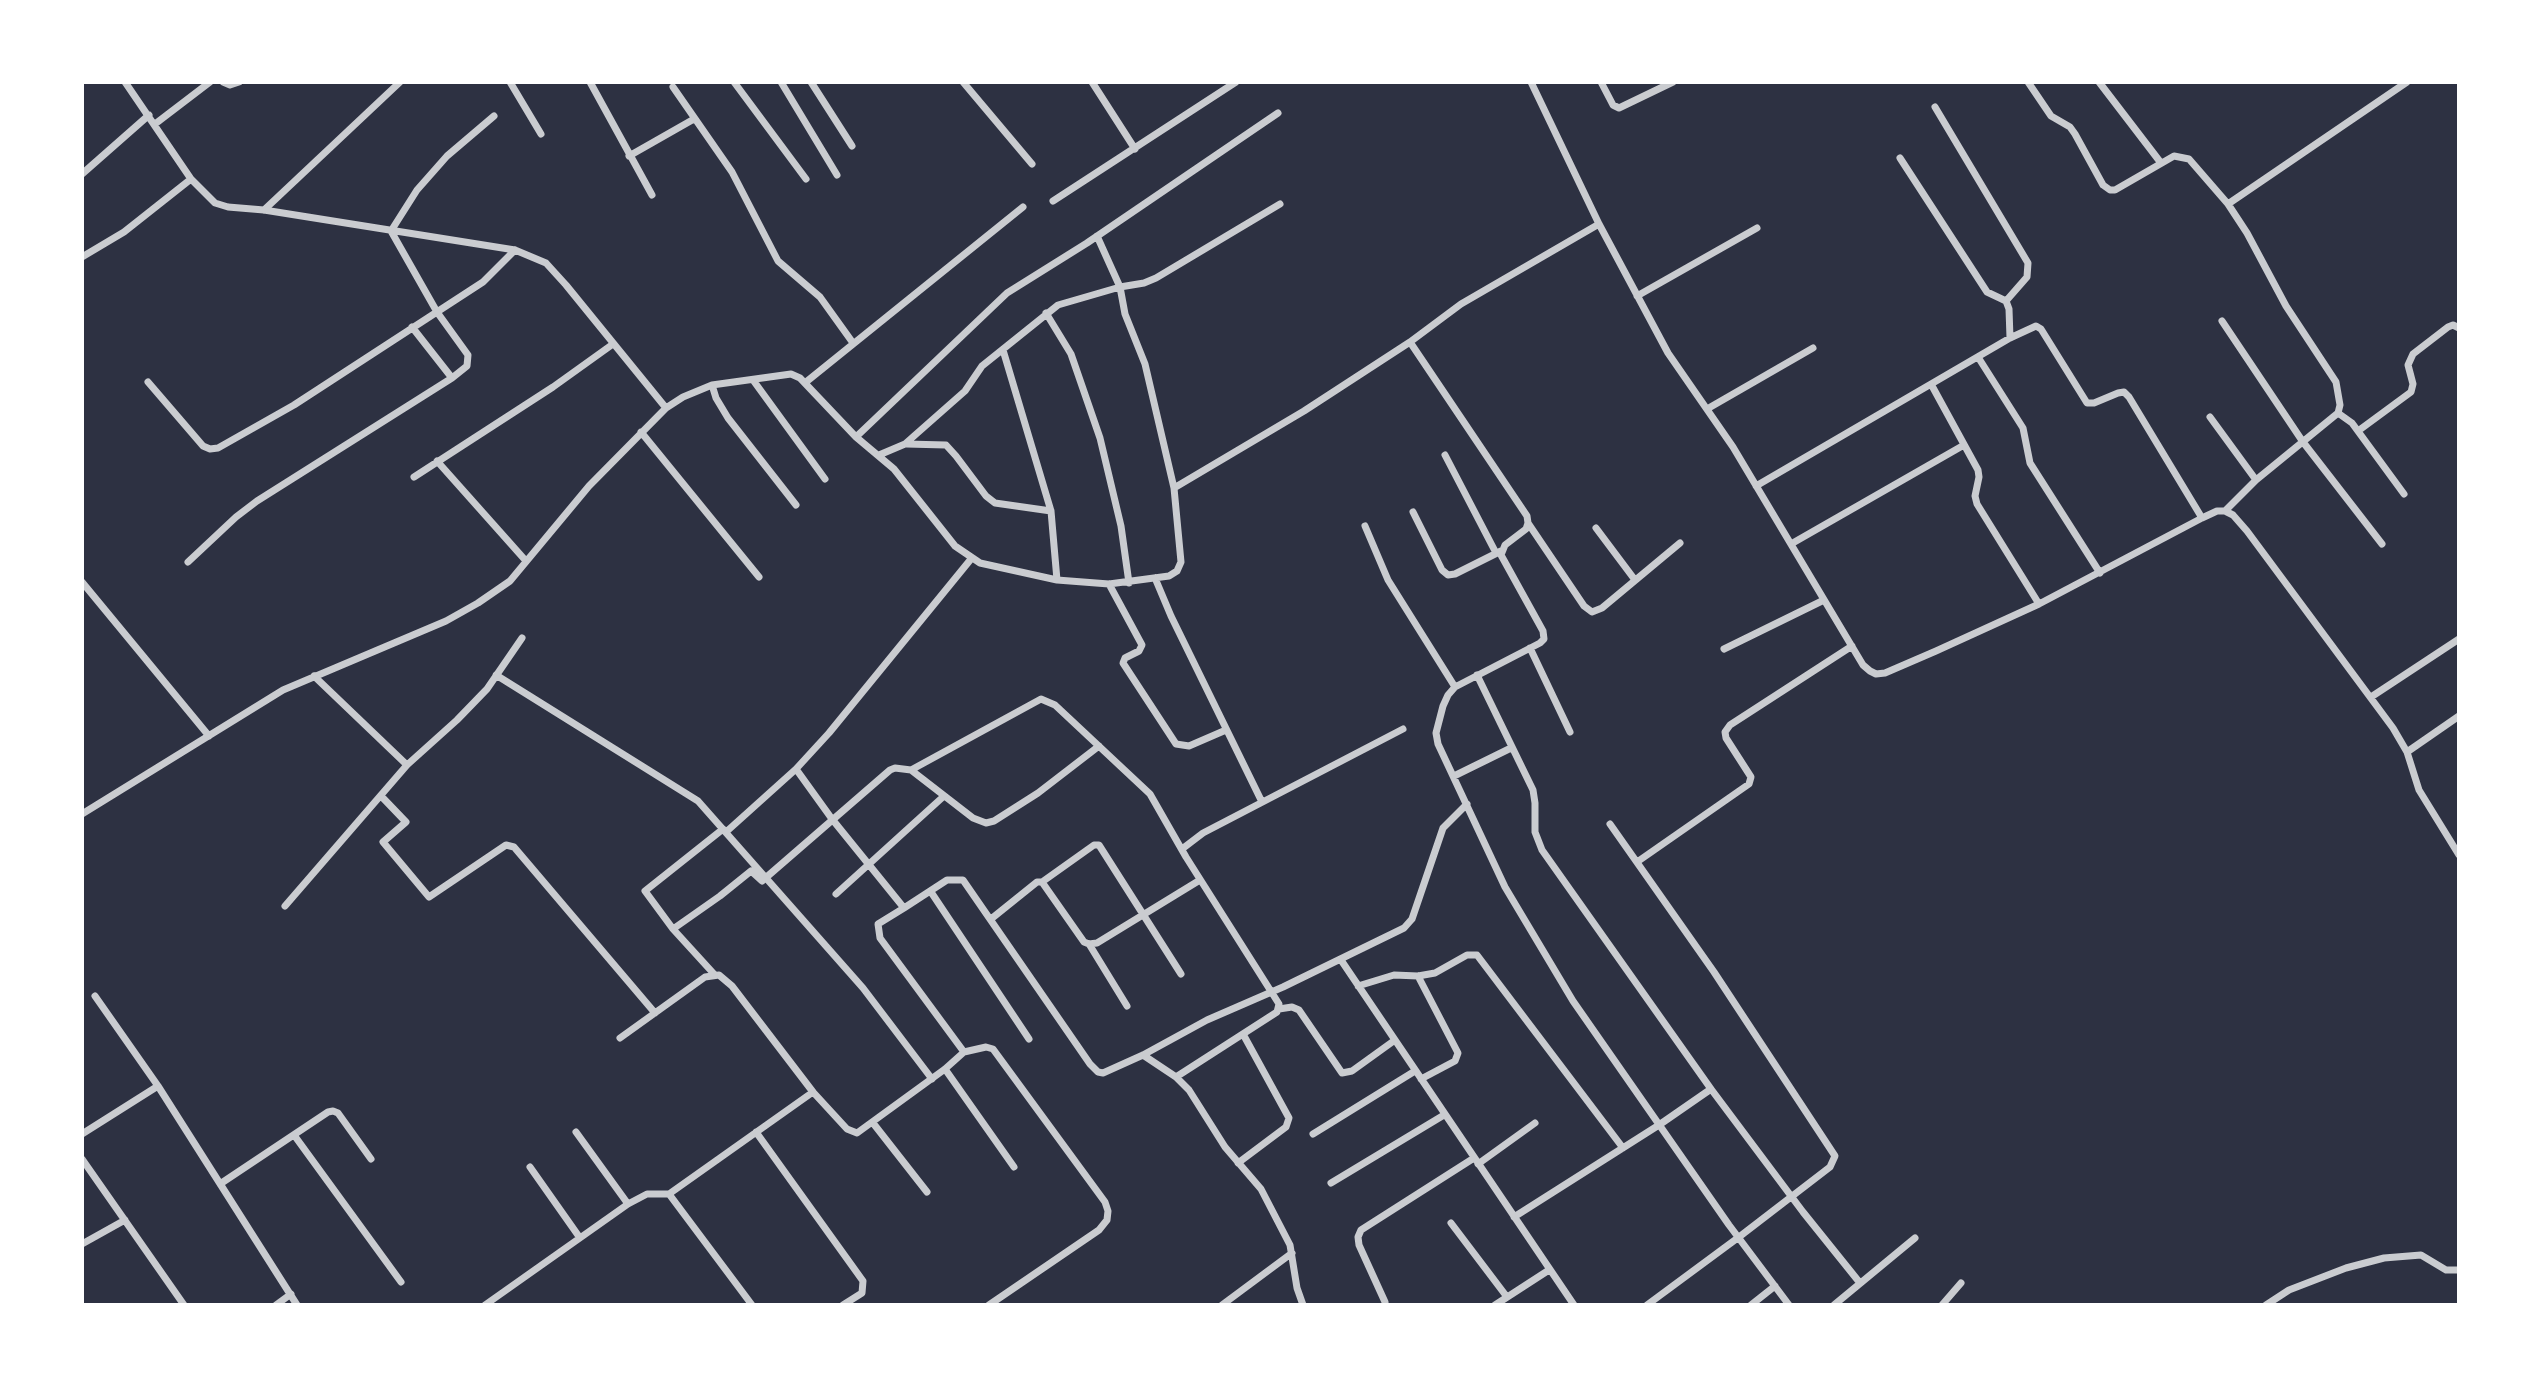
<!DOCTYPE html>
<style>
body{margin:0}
#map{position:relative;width:2541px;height:1387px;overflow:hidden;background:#2d3142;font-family:Barlow,sans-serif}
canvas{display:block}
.frame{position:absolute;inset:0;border:84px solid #fff;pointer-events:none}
</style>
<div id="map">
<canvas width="2541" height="1387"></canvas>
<div class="frame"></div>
</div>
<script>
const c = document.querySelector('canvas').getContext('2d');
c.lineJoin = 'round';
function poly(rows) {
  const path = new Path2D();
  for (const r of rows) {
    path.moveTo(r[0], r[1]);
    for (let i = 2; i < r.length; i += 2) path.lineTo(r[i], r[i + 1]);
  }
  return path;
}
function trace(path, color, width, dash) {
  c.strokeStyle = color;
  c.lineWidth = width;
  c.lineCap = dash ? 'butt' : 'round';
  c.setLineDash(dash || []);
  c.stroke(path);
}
trace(poly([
 [125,82,191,179,215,203,228,207,264,210,515,250,546,263,566,285,666,408],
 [223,82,230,85,239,82],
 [510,82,541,134],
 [590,82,652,195],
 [734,82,806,179],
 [781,82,837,175],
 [811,82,852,146],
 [963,82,1032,164],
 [1092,82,1135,149],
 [1531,82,1599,224,1668,353,1733,447,1863,665,1870,671,1876,674,1885,673,1936,651,2039,604,2202,518,2217,511,2225,511,2233,515,2247,531,2393,728,2407,752,2419,790,2459,855],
 [1601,82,1613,105,1619,108,1673,82],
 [2028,82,2051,116,2070,127,2075,134,2103,185,2110,190,2115,190,2174,156,2189,159,2228,204,2247,233,2286,306,2336,382,2340,405,2338,413,2256,480,2225,511],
 [2099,82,2161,163],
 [673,87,732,172,778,261,820,297,853,343],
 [1935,107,2028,263,2027,277,2006,301],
 [155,124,210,82],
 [629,156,694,119],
 [1900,158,1987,292,2006,301,2009,309,2010,338],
 [82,174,149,115],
 [1053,201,1236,82],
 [2228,204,2407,82],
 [264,210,400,82],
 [1097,236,1120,287,1125,314,1145,364,1174,488],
 [82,257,124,232,191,179],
 [1637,296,1757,228],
 [1046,313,1071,354,1100,438,1121,526,1129,583],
 [2222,321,2303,442,2382,544],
 [412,327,452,378],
 [1410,342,1527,516,1528,523,1526,529,1505,545,1501,555,1543,631,1544,639,1540,643,1455,687,1448,695,1443,706,1436,733,1438,744,1505,887,1573,1001,1729,1225,1789,1305],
 [1003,350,1051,511,1057,580],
 [1978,357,2023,428,2030,463,2100,573],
 [753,380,825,479],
 [148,382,203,446,210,449,218,448,294,405,483,282,515,250],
 [806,382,1023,207],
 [1931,384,1978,470,1979,477,1975,496,1977,504,2039,604],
 [712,385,716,398,728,418,796,505],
 [1707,409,1813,348],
 [2338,413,2352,423,2404,494],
 [2210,417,2256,480],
 [2358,431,2411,392,2413,384,2408,365,2413,354,2448,327,2453,325,2459,328],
 [641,432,759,577],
 [856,437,1007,293,1087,243,1278,113],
 [906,444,946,445,956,456,986,496,995,503,1051,511],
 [879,455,905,444,914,436,965,391,982,366,1058,305,1120,287,1144,283,1156,278,1280,204],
 [1445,455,1496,553],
 [437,461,526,561],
 [414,477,553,387,613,344],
 [1756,486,2010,338,2036,326,2041,329,2087,403,2094,403,2118,393,2124,392,2129,397,2202,518],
 [1413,512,1442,570,1448,575,1455,574,1501,551],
 [1528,523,1584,606,1592,612,1602,608,1680,543],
 [1365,526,1388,580,1455,687],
 [1596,528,1635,580],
 [1791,544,1964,445],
 [188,562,236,517,257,501,452,378,467,366,468,355,437,312,391,231,417,190,447,156,494,116],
 [1155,578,1171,616,1262,802],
 [82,582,209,736],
 [1109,584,1142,645,1139,651,1125,658,1123,663,1176,744,1189,746,1226,730],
 [1530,648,1570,732],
 [1724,649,1824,600],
 [496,675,698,801,863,988,932,1079],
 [1477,675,1533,790,1535,803,1535,832,1542,850,1711,1089,1803,1212,1860,1283],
 [314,676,407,765],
 [2371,697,2459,639],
 [2407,752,2459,716],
 [911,770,1041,699,1055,705,1150,794,1186,857,1279,1004,1277,1012,1176,1077],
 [1454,776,1511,748],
 [382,797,406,822,383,842,429,897,506,845,514,847,655,1013],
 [82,814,283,690,446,621,478,603,510,581,589,486,666,408,683,397,712,385,791,374,800,378,856,437,894,469,955,546,980,563,1057,580,1109,584,1169,576,1177,571,1181,562,1174,488,1304,411,1410,342,1461,304,1599,224],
 [1610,824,1714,972,1835,1156,1830,1167,1739,1237,1647,1305],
 [726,832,796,769],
 [1182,849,1203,833,1403,729],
 [1637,862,1749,784,1751,777,1726,738,1725,732,1730,725,1852,646],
 [1042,882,1094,845,1099,845,1181,974],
 [931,892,1029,1039],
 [836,894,944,796],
 [285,906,407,765,457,720,487,689,522,638],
 [904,908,947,880,963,880,1090,1064,1098,1072,1103,1073,1143,1055,1207,1020,1283,987,1404,928,1412,919,1443,828,1467,804],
 [991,919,1037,882,1042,882,1084,942,1089,944,1097,943,1200,880],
 [673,929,645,891,723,829],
 [1089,944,1127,1006],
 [1341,960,1574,1305],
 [714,974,673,929,720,896,751,871,762,881,890,770,895,768,911,770,973,818,986,823,994,821,1038,793,1099,746],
 [1418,976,1458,1053,1455,1061,1421,1079],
 [1358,986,1394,975,1418,976,1435,973,1467,955,1477,955,1623,1148],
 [95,996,158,1086,297,1305],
 [1279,1009,1292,1007,1299,1010,1342,1073,1352,1071,1395,1040],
 [620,1038,705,977,719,975,732,986,813,1092],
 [964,1052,880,938,878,924,904,908,832,819,796,769,829,733,971,559],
 [1143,1055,1176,1077,1189,1090,1225,1147,1261,1189,1290,1245,1297,1288,1303,1305],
 [945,1069,1014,1167],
 [873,1123,927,1192],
 [576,1132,628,1204],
 [756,1132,863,1281,862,1293,843,1305],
 [82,1134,158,1086],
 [1313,1134,1415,1071],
 [294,1135,401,1282],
 [82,1159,184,1305],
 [1238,1163,1286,1127,1289,1118,1243,1034],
 [1478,1164,1535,1123],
 [530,1167,580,1238],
 [1331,1183,1444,1115],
 [220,1184,328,1112,333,1111,338,1113,371,1159],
 [669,1194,752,1305],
 [1514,1217,1659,1125,1711,1089],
 [1451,1223,1507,1297],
 [82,1244,125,1220],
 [1385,1302,1359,1245,1358,1237,1361,1230,1474,1158],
 [276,1305,291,1294],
 [485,1305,628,1204,647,1194,669,1194,813,1092,847,1129,857,1133,945,1069,964,1052,986,1047,993,1049,1105,1202,1108,1211,1107,1220,1099,1230,989,1305],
 [1222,1305,1292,1253],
 [1495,1305,1549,1270],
 [1751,1305,1775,1286],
 [1834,1305,1915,1238],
 [1942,1305,1961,1283],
 [2266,1305,2289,1290,2346,1268,2384,1258,2421,1255,2446,1270,2459,1270]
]), '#caccd0', 7);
</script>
